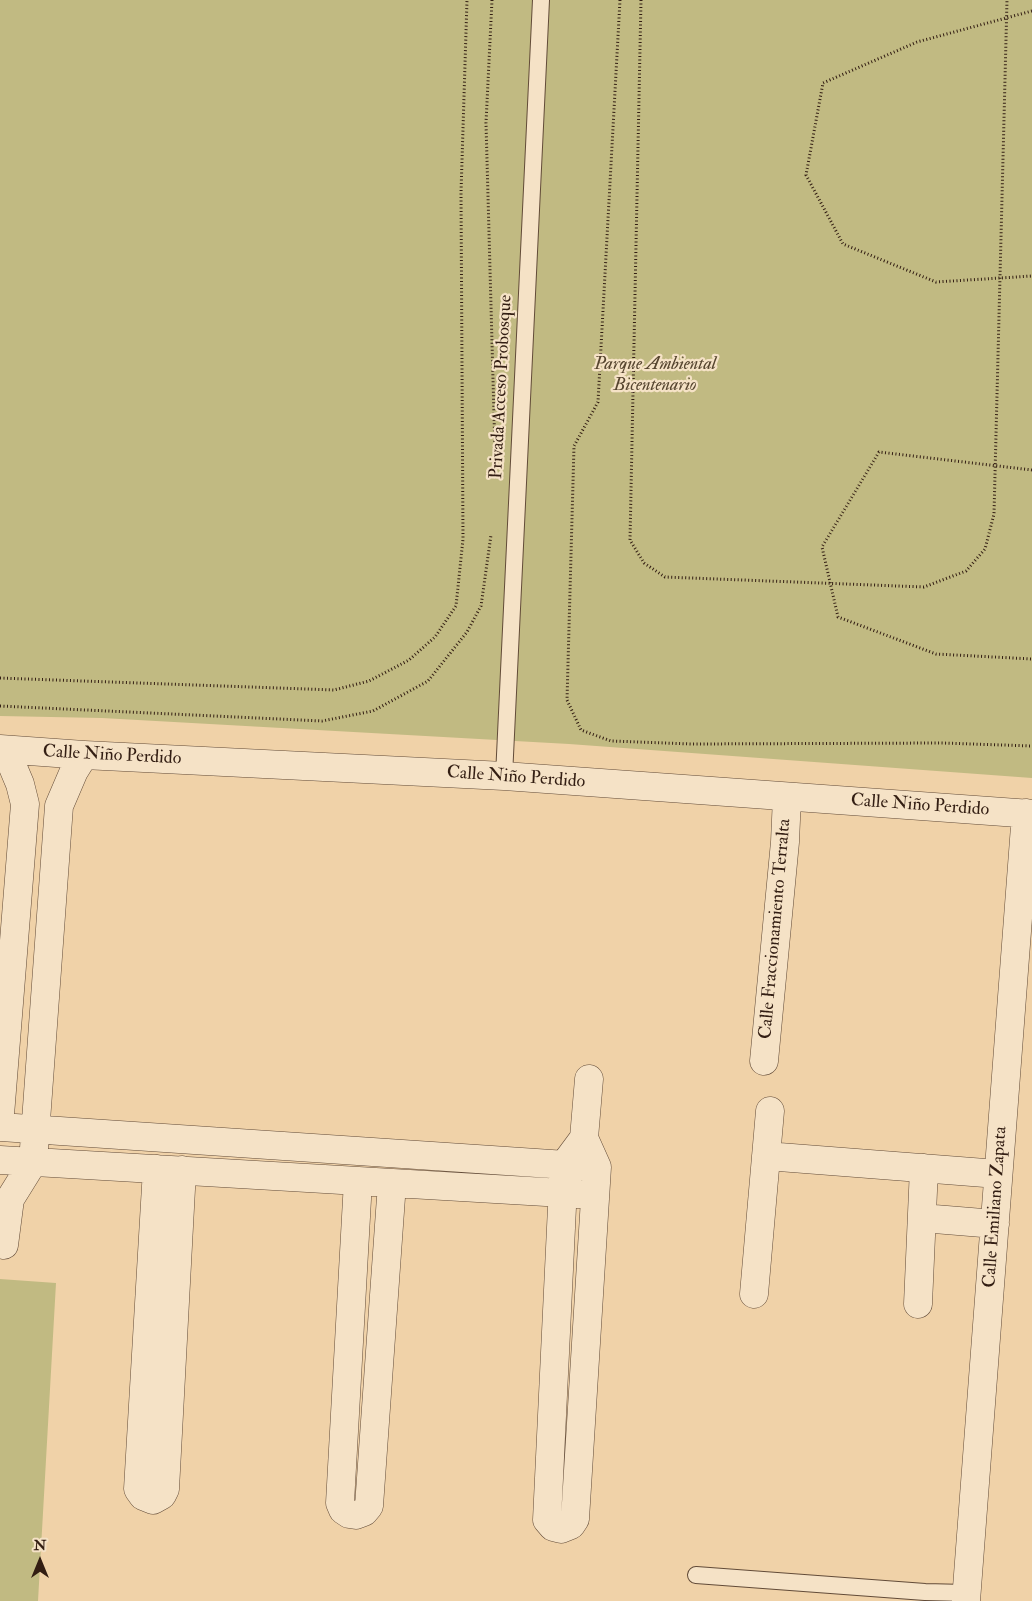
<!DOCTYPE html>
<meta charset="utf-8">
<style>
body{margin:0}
#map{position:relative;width:1032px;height:1601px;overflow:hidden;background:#f0d2a8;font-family:"IM FELL Double Pica",serif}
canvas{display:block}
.north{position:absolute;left:15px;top:1536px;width:50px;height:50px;-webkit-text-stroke:4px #f5e2c6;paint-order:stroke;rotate:0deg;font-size:14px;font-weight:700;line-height:20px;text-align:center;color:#331e13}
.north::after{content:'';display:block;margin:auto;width:18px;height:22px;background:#331e13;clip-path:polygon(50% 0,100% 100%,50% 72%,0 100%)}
</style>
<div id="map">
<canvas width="1032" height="1601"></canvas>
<div class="north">N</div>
</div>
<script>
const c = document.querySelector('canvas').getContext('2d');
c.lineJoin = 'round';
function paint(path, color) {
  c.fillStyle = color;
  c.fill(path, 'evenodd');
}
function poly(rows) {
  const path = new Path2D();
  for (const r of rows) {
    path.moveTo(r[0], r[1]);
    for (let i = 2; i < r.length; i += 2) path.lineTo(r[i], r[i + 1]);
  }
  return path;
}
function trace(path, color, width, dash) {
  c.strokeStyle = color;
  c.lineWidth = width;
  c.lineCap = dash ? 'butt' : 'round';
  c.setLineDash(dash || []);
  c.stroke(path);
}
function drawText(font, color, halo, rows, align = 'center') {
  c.font = font + ' "IM FELL Double Pica",serif';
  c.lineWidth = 4.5;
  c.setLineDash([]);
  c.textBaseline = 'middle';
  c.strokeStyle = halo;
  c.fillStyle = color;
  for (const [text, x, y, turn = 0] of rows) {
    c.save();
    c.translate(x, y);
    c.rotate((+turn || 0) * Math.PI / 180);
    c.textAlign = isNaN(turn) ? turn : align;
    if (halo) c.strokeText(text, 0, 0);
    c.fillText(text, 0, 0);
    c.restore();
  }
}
paint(poly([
 [0,0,1032,0,1032,778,569,744,102,718,0,716],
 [0,1279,56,1283,38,1601,0,1601]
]), '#c1ba82');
const lane = poly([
 [504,776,541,0],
 [696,1575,925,1592,966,1593]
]);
const street = poly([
 [0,749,84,755,504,776,1032,814],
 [764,1061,785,842,787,797],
 [0,1115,25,804,20,784,12,765,0,749],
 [0,1127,581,1166],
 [584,1138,564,1165,547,1520,553,1527,561,1529,571,1525,575,1519,597,1167,584,1138,589,1079],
 [766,1156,998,1174],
 [0,1160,580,1194],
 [157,1169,138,1489,143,1496,153,1500,162,1495,165,1489,182,1170],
 [358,1181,340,1503,343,1510,349,1514,356,1515,364,1512,369,1506,392,1183],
 [922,1218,995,1224],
 [4,1245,10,1199,33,1162,59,806,74,771,84,755],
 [754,1294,770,1111],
 [918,1304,924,1168],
 [966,1601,1026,813]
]);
trace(lane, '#624b38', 18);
trace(street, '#624b38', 29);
trace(poly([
 [492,0,486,123,495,452],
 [620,0,598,402,574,446,567,700,581,730,611,741,692,744,942,743,1032,746],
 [641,0,630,540,644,563,665,577,924,587,966,571,985,549,994,514,1007,0],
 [1032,11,917,42,823,83,806,175,843,244,936,282,1032,276],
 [1032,470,879,452,822,547,838,617,936,654,1032,659],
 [0,678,334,690,369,681,409,660,435,637,456,606,463,539,461,193,467,0],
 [0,706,322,721,373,711,428,681,467,632,481,606,491,535]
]), '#331e13', 3, [1, 2.5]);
trace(lane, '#f5e2c6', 16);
trace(street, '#f5e2c6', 28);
drawText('italic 18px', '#56452f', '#f5e2c6', [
 ["Parque Ambiental",655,365],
 ["Bicentenario",655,386]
]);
drawText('18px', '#331e13', '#f5e2c6', [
 ["Privada Acceso Probosque",502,387,-87],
 ["Calle Niño Perdido",112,756,3],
 ["Calle Niño Perdido",516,778,4],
 ["Calle Niño Perdido",920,806,4],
 ["Calle Fraccionamiento Terralta",776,929,-85],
 ["Calle Emiliano Zapata",996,1207,-86]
]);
</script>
